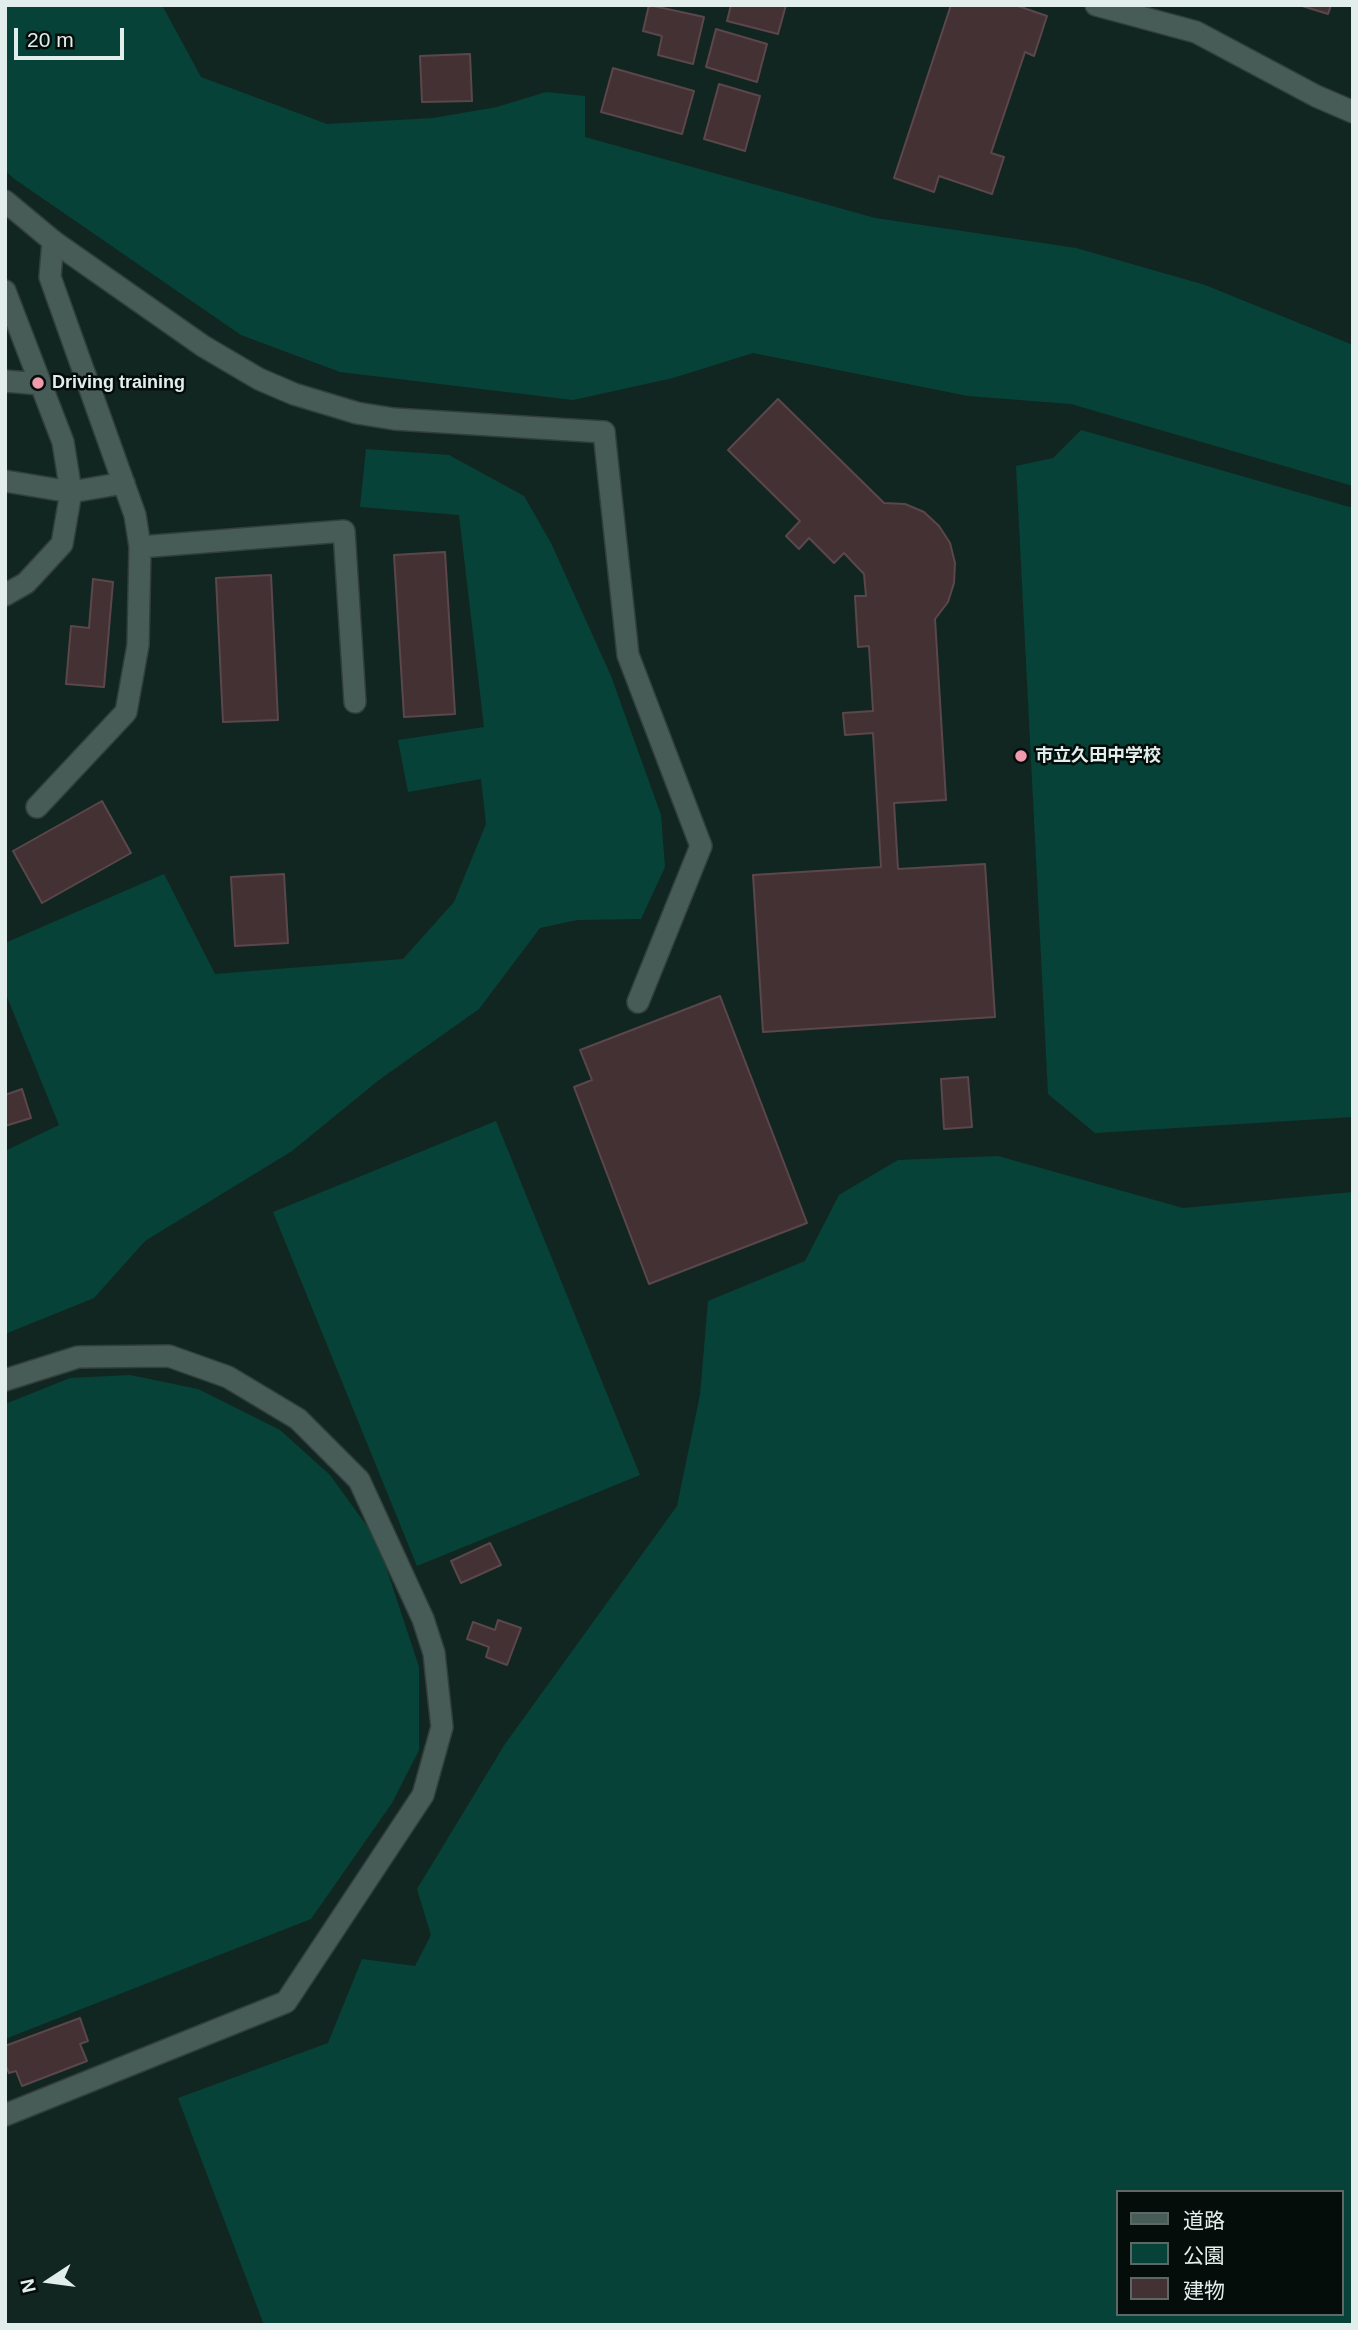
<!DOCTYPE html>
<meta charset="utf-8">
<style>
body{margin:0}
#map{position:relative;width:1358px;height:2330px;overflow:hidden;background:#122621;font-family:Arial,"Noto Sans JP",sans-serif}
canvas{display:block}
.frame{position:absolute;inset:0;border:7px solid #e2eeeb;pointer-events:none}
.legend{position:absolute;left:1116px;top:2190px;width:228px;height:126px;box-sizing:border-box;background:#050d0b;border:2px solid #5d6765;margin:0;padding:9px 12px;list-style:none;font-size:21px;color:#e2eeeb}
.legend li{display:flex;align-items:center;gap:14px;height:35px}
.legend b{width:35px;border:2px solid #5d6765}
.north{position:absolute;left:14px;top:2246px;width:70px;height:70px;-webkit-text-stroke:5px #050d0b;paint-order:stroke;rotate:257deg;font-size:19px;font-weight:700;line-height:28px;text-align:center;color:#e2eeeb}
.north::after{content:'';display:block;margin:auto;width:24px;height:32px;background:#e2eeeb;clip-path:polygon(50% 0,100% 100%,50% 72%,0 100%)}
.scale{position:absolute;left:14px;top:28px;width:110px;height:32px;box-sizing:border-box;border:4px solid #e2eeeb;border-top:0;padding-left:9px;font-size:21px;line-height:24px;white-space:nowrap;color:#e2eeeb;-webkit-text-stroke:5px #050d0b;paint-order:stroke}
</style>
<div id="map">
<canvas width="1358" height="2330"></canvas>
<div class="frame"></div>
<ul class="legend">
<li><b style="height:9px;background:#475c57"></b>道路</li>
<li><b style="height:19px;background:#074238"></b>公園</li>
<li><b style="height:19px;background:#433134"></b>建物</li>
</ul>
<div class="north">N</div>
<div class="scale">20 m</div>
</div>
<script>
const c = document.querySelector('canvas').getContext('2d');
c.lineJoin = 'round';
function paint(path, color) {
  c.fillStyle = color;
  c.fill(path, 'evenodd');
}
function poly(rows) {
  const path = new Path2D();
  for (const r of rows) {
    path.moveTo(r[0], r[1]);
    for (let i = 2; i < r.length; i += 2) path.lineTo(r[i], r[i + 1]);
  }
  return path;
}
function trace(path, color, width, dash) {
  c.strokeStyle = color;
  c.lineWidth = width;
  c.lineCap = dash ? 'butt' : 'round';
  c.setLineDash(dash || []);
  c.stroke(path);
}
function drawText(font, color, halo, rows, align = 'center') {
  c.font = font + ' Arial,"Noto Sans JP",sans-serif';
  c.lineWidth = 5;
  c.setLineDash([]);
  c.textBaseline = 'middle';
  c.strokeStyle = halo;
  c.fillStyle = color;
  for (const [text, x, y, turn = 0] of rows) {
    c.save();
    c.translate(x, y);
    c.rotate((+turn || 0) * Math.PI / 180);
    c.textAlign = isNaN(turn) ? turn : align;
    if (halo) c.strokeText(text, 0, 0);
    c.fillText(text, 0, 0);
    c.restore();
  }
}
paint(poly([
 [5,5,162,5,201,77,327,124,433,118,497,107,546,92,585,96,585,137,875,218,1076,248,1205,285,1353,345,1353,486,1071,404,968,396,753,353,673,378,573,400,340,372,241,335,13,178,5,170],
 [1081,430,1353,508,1353,1117,1095,1133,1048,1094,1016,466,1053,458],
 [366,449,449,455,524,496,551,543,611,676,661,815,665,867,641,919,577,920,540,928,479,1009,379,1080,292,1151,145,1241,94,1298,5,1334,5,1151,59,1125,5,992,5,943,164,874,215,974,403,959,454,902,486,824,481,779,408,792,398,740,484,727,459,515,360,507],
 [496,1121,640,1475,417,1566,273,1212],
 [998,1156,1183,1208,1353,1192,1353,2325,264,2325,178,2098,328,2043,362,1959,415,1966,431,1935,417,1889,505,1744,677,1506,700,1395,708,1301,805,1261,839,1195,898,1160],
 [1118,2192,1342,2192,1342,2314,1118,2314],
 [130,1375,198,1389,280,1430,330,1475,377,1540,419,1667,419,1750,392,1803,311,1919,5,2039,5,1404,70,1378]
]), '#074238');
const building = poly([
 [649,5,704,17,693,64,658,55,662,36,643,31,649,5],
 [731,5,786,5,778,34,727,21,731,5],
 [951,5,1015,5,1047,16,1034,56,1025,52,991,153,1004,157,992,194,939,176,934,192,894,178,951,5],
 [1299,5,1331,5,1328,14,1299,5],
 [716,29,767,44,757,82,706,67,716,29],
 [470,54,472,101,422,102,420,56,470,54],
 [613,68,694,91,682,134,601,112,613,68],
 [719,84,760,96,745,151,704,139,719,84],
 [778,399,884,503,905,504,924,512,939,526,950,543,955,563,954,583,948,602,935,619,946,800,894,803,898,869,985,864,995,1017,763,1032,753,875,881,867,873,733,845,735,843,713,873,711,869,646,858,647,855,596,866,596,864,574,844,553,834,563,809,538,799,549,786,536,800,521,728,450,778,399],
 [445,552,455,714,404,717,394,555,445,552],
 [271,575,278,720,223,722,216,578,271,575],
 [93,579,113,582,104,687,66,684,71,626,89,628,93,579],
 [102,801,131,853,42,903,13,851,102,801],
 [284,874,288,943,235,946,231,877,284,874],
 [720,996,807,1223,649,1284,574,1087,592,1080,580,1050,720,996],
 [968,1077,972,1127,944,1129,941,1079,968,1077],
 [22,1089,31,1118,5,1126,5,1095,22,1089],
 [490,1543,501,1565,461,1583,451,1561,490,1543],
 [498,1620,521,1628,507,1665,486,1657,489,1647,467,1639,473,1622,495,1630,498,1620],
 [80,2018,88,2041,80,2044,87,2061,22,2086,16,2071,9,2073,5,2064,5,2046,80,2018]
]);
paint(building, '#433134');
trace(building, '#5b474b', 2);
const lane = poly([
 [1096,5,1196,32,1316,96,1353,112],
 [5,291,63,442,71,492,62,544,26,583,5,595],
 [5,381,40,384],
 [604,432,628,655,701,846,638,1002],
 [5,481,71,492,124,483],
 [140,547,344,531,355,702],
 [37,807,126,712,138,645,140,547,135,515,50,277,53,241],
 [5,1380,78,1357,169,1356,228,1377,298,1419,359,1480,423,1619,434,1653,442,1727,423,1795,286,2002,5,2115]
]);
const street = poly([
 [5,201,53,241,203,346,259,379,294,394,357,413,394,419,604,432]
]);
trace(lane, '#323f3c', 24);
trace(street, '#323f3c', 24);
trace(lane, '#475c57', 21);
trace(street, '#475c57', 21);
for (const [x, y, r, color] of [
 [38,383,7,"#f29aad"],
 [1021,756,7,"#f29aad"]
]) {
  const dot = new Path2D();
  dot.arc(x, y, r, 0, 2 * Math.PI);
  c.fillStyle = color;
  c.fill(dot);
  trace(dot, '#050d0b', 2.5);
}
drawText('bold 18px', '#e2eeeb', '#050d0b', [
 ["Driving training",52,383],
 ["市立久田中学校",1035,756]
], 'left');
</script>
